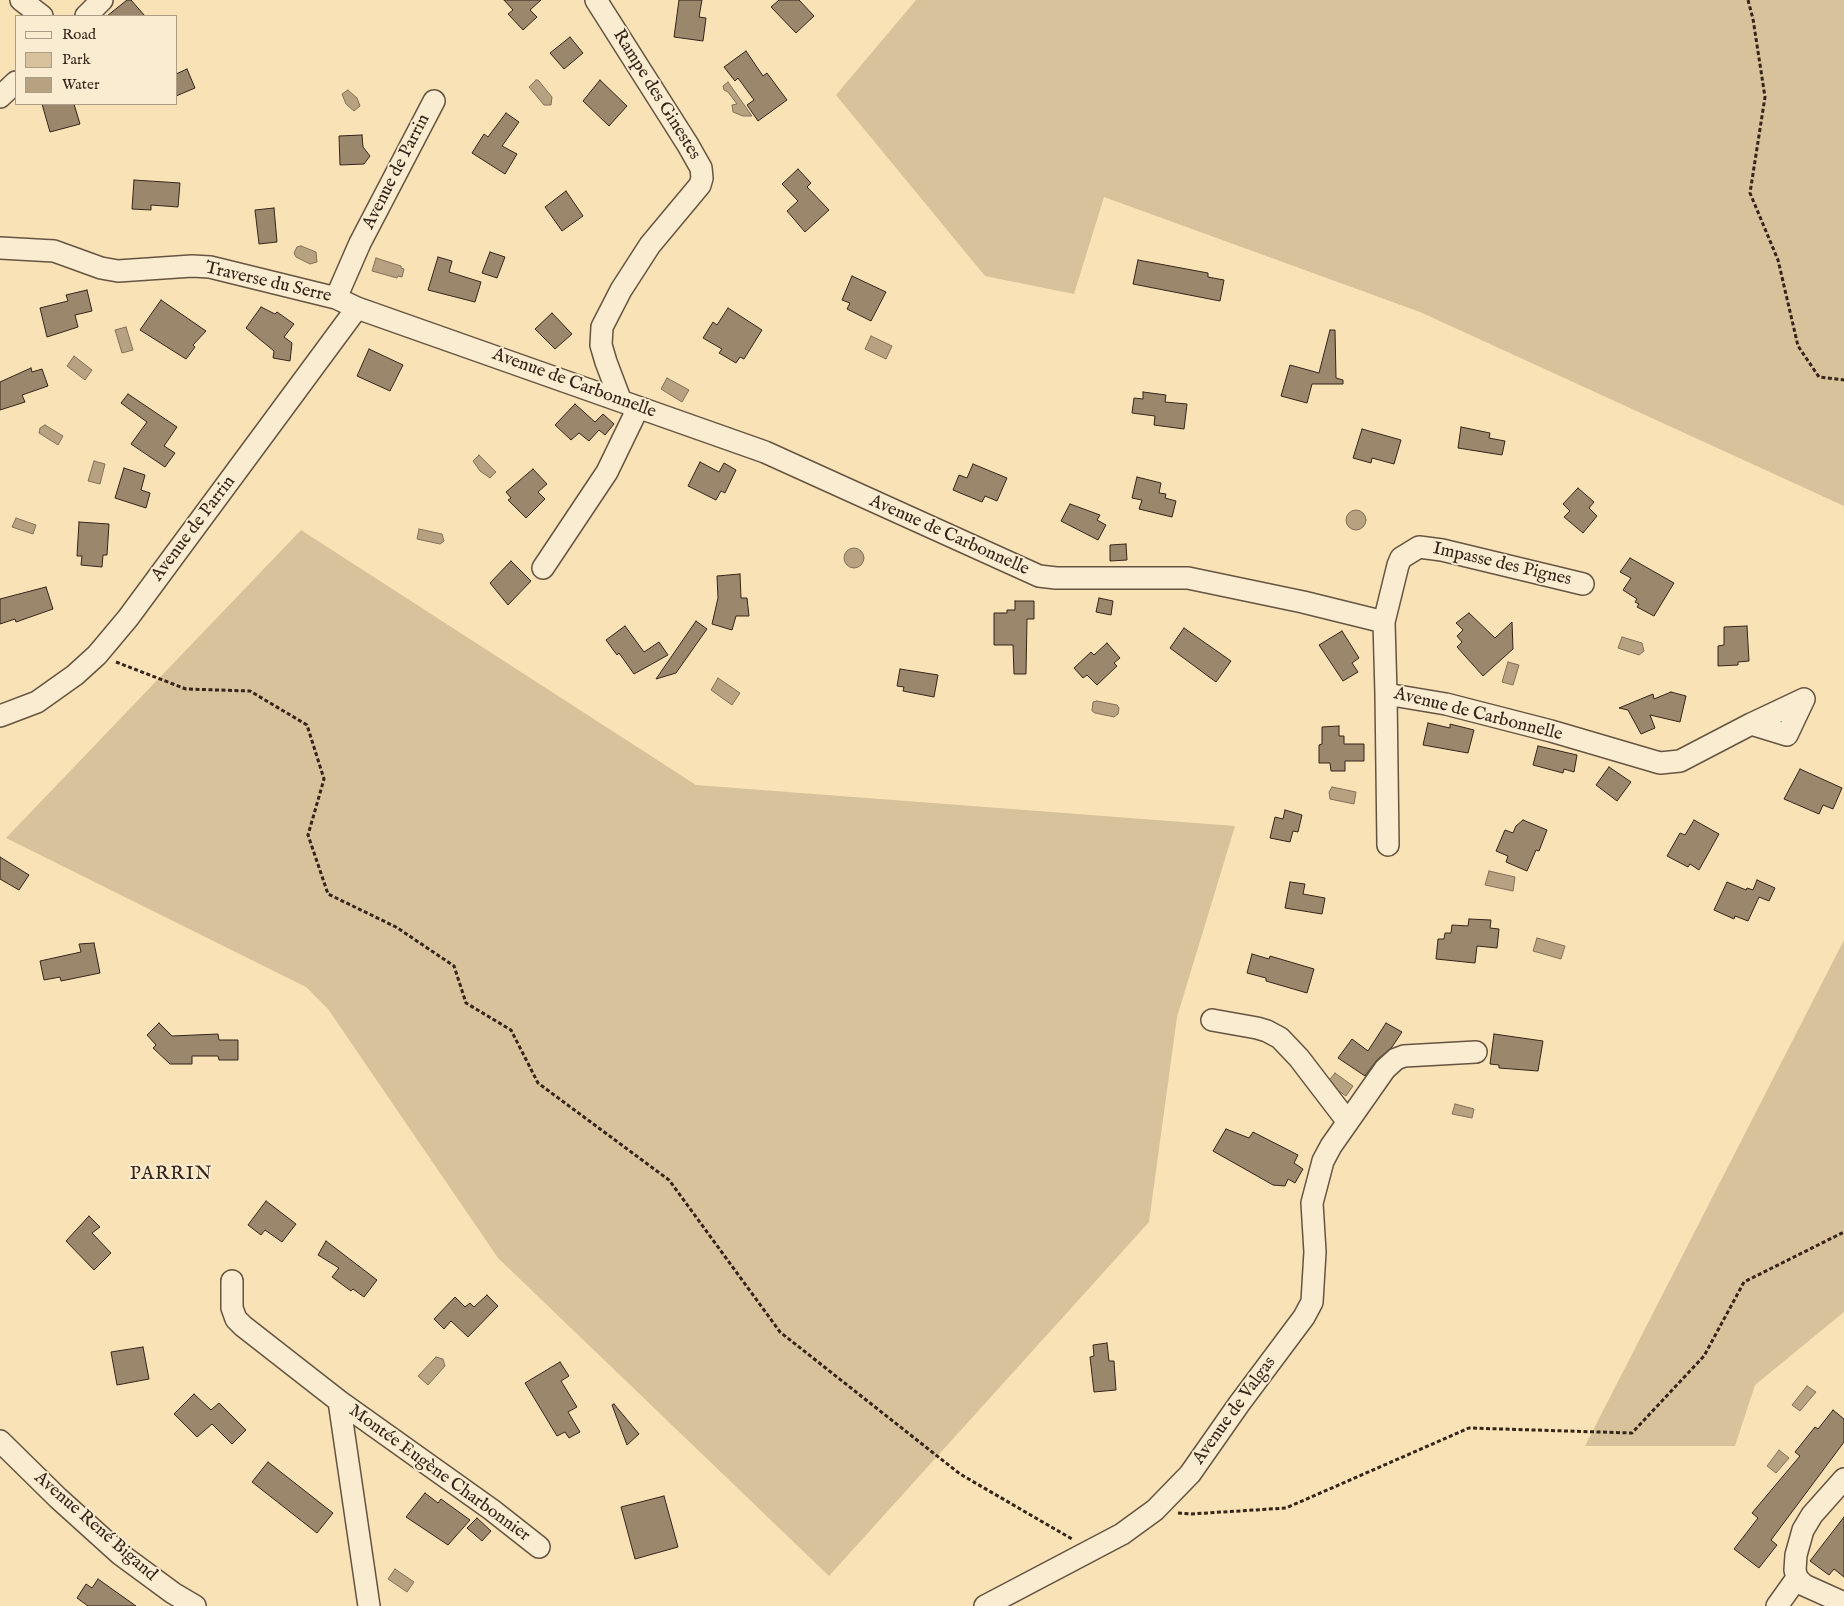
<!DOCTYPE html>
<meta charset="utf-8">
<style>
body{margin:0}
#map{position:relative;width:1844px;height:1606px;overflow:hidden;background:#f8e2b6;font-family:"IM FELL English",serif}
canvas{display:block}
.legend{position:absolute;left:15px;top:15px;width:162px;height:90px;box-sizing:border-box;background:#faecd0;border:1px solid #ab9c88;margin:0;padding:6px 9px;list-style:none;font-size:15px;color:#35251b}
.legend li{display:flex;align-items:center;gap:10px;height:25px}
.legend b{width:25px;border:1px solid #ab9c88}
</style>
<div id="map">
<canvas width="1844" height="1606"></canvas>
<ul class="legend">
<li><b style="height:6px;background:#faecd0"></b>Road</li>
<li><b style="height:14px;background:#d7c29c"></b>Park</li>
<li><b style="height:14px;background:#b6a281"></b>Water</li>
</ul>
</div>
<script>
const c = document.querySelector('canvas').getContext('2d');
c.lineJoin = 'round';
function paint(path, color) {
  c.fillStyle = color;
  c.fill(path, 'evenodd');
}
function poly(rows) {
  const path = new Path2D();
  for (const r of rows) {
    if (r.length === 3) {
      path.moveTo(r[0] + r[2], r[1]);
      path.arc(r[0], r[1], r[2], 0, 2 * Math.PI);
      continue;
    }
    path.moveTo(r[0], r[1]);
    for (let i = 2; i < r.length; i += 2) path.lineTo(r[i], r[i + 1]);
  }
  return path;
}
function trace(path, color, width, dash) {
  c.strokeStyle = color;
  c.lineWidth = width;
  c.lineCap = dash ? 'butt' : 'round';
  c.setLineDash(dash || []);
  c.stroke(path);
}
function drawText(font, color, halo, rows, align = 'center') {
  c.font = font + ' "IM FELL English",serif';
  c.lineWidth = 4;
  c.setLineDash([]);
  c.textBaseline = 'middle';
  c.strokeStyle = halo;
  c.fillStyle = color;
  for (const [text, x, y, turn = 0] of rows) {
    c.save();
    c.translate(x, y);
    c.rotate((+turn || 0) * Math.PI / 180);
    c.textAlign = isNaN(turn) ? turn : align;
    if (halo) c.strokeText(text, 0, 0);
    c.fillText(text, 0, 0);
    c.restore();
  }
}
paint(poly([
 [916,0,1844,0,1844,506,1420,312,1104,197,1074,294,985,276,836,95],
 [301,530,696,785,1235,826,1177,1017,1149,1222,829,1576,498,1258,328,1009,306,987,6,838],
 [1844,940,1844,1312,1755,1385,1735,1446,1585,1446]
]), '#d7c29c');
const water = poly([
 [536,80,538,80,552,97,551,105,544,105,529,87,536,80],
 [728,82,752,116,743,116,733,112,732,105,737,104,728,92,724,90,723,86,728,82],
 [348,90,357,98,360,106,354,111,346,104,342,94,348,90],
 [301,246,316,252,317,262,310,264,296,257,294,253,297,247,301,246],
 [376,258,401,266,401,268,404,269,402,277,398,276,397,278,372,271,376,258],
 [126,327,133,350,122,353,115,330,126,327],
 [871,336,892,346,886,359,865,349,871,336],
 [74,356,92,370,85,380,67,366,74,356],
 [667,378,689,390,682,402,661,389,667,378],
 [45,425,63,436,58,445,39,433,40,428,45,425],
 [479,455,496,472,490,478,480,471,473,461,479,455],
 [94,461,105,464,100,484,88,481,94,461],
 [1356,520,10],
 [16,518,36,525,33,534,12,527,16,518],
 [419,529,442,534,444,541,440,544,417,539,419,529],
 [854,558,10],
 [1622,637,1642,643,1644,651,1639,655,1618,648,1622,637],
 [1508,662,1519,665,1513,685,1502,682,1508,662],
 [718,678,740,693,732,705,711,690,718,678],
 [1097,701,1117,705,1119,708,1118,714,1114,717,1095,713,1092,711,1093,702,1097,701],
 [1332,787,1356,792,1354,804,1330,799,1329,792,1332,787],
 [1489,871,1515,877,1513,891,1485,885,1489,871],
 [1537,938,1565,946,1561,959,1533,951,1537,938],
 [1335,1073,1353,1086,1346,1096,1327,1083,1335,1073],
 [1455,1104,1474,1109,1472,1118,1452,1114,1455,1104],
 [436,1357,443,1359,445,1366,428,1385,418,1376,436,1357],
 [1807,1386,1816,1392,1800,1411,1792,1405,1807,1386],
 [1779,1450,1789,1458,1776,1473,1767,1466,1779,1450],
 [395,1569,414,1582,407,1592,388,1579,395,1569]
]);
paint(water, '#b6a281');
trace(water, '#827058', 1);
const building = poly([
 [127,0,131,0,145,16,107,16,127,0],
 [504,0,541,0,530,10,537,17,523,30,508,14,513,10,504,0],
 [679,0,702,0,699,17,706,18,703,41,674,37,679,0],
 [779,0,799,0,814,16,796,33,771,7,779,0],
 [570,37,583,53,564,69,550,53,570,37],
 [746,51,763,76,767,73,787,100,758,121,747,105,754,100,738,78,735,81,724,67,746,51],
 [187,69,195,88,176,96,176,74,187,69],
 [600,80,627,106,609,126,583,101,600,80],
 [42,104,74,104,80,124,50,132,42,104],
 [506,113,519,122,502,146,517,154,505,174,472,153,484,134,488,137,506,113],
 [362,135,363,147,370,156,364,164,340,165,339,136,362,135],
 [798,169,811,183,807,187,829,210,805,232,787,211,798,201,782,184,798,169],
 [134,180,180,183,178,207,151,205,151,210,132,209,134,180],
 [566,191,583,216,562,231,545,207,566,191],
 [274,208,277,242,259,244,255,210,274,208],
 [490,252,505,257,497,278,482,273,490,252],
 [438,257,452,261,449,272,481,282,475,302,428,290,438,257],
 [1138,260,1208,273,1208,277,1224,280,1220,301,1133,284,1138,260],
 [852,276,886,292,871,321,847,309,850,303,842,300,852,276],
 [87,290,92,311,75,315,78,327,47,337,40,308,68,301,66,295,87,290],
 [161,300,206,331,193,345,195,347,186,359,140,330,161,300],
 [261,307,275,314,277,312,294,324,284,337,292,343,290,361,273,358,274,351,246,328,261,307],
 [728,308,762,330,744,359,740,357,736,363,719,353,722,349,703,338,713,322,717,325,728,308],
 [552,313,572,334,555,349,535,329,552,313],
 [1330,330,1335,330,1336,378,1343,380,1343,384,1312,384,1307,403,1281,396,1290,365,1319,373,1330,330],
 [369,349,403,365,390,391,357,376,369,349],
 [31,368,32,372,42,369,48,386,22,395,25,402,0,410,0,382,31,368],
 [1143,392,1166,395,1165,402,1187,404,1184,429,1154,425,1155,416,1132,413,1134,398,1143,399,1143,392],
 [128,394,177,427,164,446,175,453,165,467,131,444,147,422,121,403,128,394],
 [575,404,595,422,603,414,614,424,605,435,599,430,589,441,579,433,571,440,555,425,575,404],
 [1461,427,1490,433,1489,438,1505,441,1502,455,1458,448,1461,427],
 [1362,429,1401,440,1394,464,1372,458,1371,463,1353,458,1362,429],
 [700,462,719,472,724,463,736,470,725,493,721,491,716,500,688,486,700,462],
 [973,464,1007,478,997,501,985,496,982,502,953,490,959,475,967,478,973,464],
 [124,468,145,475,141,490,150,493,146,508,115,498,124,468],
 [533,469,547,484,538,492,545,499,526,518,508,500,511,498,506,492,533,469],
 [1137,477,1161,483,1159,493,1166,494,1165,498,1176,501,1172,517,1139,509,1142,500,1132,498,1137,477],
 [1578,488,1594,502,1589,508,1597,516,1583,533,1564,517,1570,511,1563,504,1578,488],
 [1070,504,1100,515,1097,520,1106,525,1098,540,1061,521,1070,504],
 [79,522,109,524,107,555,103,555,102,567,81,565,82,556,77,556,79,522],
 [1126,544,1127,560,1110,561,1110,545,1126,544],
 [1630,558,1674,583,1654,616,1637,607,1639,604,1635,602,1637,599,1623,590,1631,578,1620,572,1630,558],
 [511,561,531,581,508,605,490,583,511,561],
 [740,574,741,598,747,598,749,616,736,616,732,630,712,624,718,598,717,576,740,574],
 [46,587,53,609,16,622,15,619,0,624,0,599,46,587],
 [1099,598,1113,601,1111,615,1096,612,1099,598],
 [1015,601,1034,601,1034,619,1027,619,1026,674,1014,674,1013,645,994,645,994,613,1007,613,1007,610,1015,610,1015,601],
 [1469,613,1495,638,1512,622,1513,649,1483,676,1457,647,1462,642,1457,636,1463,630,1456,623,1469,613],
 [696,621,707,629,676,673,656,679,696,621],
 [625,626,644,652,659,642,668,655,634,674,619,653,617,655,606,640,625,626],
 [1747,626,1749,661,1738,662,1738,665,1718,666,1718,646,1724,645,1724,627,1747,626],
 [1184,628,1231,661,1216,682,1170,648,1184,628],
 [1342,631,1359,658,1352,663,1358,672,1343,681,1319,645,1342,631],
 [1107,643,1120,658,1114,663,1117,666,1097,685,1087,675,1083,678,1074,668,1091,652,1094,655,1107,643],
 [900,669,938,675,934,697,903,691,904,687,897,686,900,669],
 [1671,692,1686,696,1680,722,1650,715,1655,728,1641,734,1628,710,1619,708,1653,694,1654,699,1671,692],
 [1428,723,1450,728,1450,724,1474,730,1468,753,1423,745,1428,723],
 [1339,726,1339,736,1344,736,1344,744,1364,744,1364,761,1345,761,1345,771,1331,771,1330,763,1319,763,1319,745,1322,744,1322,727,1339,726],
 [1538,746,1577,755,1574,772,1564,769,1563,773,1533,765,1538,746],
 [1609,767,1631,782,1617,801,1596,785,1609,767],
 [1800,769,1842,788,1833,809,1823,805,1819,814,1784,799,1800,769],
 [1285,810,1302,815,1298,832,1293,831,1290,842,1270,838,1275,817,1283,819,1285,810],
 [1523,820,1547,830,1539,851,1536,850,1527,871,1506,862,1508,856,1496,851,1505,830,1513,833,1516,826,1523,820],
 [1694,820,1719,834,1699,870,1690,864,1688,867,1667,856,1680,833,1685,835,1694,820],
 [0,857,29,875,19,890,0,879,0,857],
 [1757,880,1775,888,1769,901,1759,897,1748,921,1735,916,1734,919,1714,910,1727,882,1746,890,1747,888,1753,890,1757,880],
 [1290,882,1305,884,1303,894,1325,898,1322,914,1285,908,1290,882],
 [1469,919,1491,920,1490,928,1499,929,1497,948,1477,946,1475,963,1436,959,1438,939,1444,939,1445,933,1451,933,1452,925,1468,926,1469,919],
 [94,943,100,973,61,981,60,977,44,980,40,961,81,952,79,944,94,943],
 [1252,954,1269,959,1270,956,1314,969,1307,993,1266,981,1266,978,1247,973,1252,954],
 [159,1023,172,1036,218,1034,219,1040,238,1040,238,1060,219,1060,218,1056,192,1056,192,1064,170,1064,153,1048,156,1045,147,1035,159,1023],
 [1386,1023,1402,1032,1392,1047,1377,1060,1365,1076,1338,1058,1352,1039,1368,1051,1386,1023],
 [1494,1034,1543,1041,1538,1071,1499,1068,1499,1065,1490,1064,1494,1034],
 [1226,1129,1249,1138,1253,1132,1298,1155,1294,1163,1303,1169,1295,1183,1288,1179,1285,1186,1273,1185,1213,1151,1226,1129],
 [266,1201,296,1224,282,1242,265,1230,261,1235,248,1225,266,1201],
 [89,1216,100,1227,92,1233,111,1253,94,1270,66,1241,89,1216],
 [326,1241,377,1280,364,1297,353,1289,351,1291,332,1277,339,1268,318,1255,326,1241],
 [487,1295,498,1306,468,1337,451,1321,444,1329,434,1319,455,1297,465,1307,470,1303,474,1307,487,1295],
 [1107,1343,1109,1361,1114,1361,1116,1390,1094,1392,1090,1357,1094,1356,1093,1345,1107,1343],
 [143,1347,149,1379,117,1385,111,1352,143,1347],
 [560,1362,569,1376,561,1381,577,1407,568,1412,580,1432,569,1438,565,1432,557,1436,525,1383,560,1362],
 [194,1394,211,1410,219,1403,246,1430,232,1444,212,1424,197,1437,174,1414,194,1394],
 [614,1404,639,1434,627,1445,612,1405,614,1404],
 [1833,1410,1844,1419,1844,1442,1771,1540,1777,1545,1759,1568,1734,1549,1758,1518,1752,1513,1800,1456,1795,1452,1815,1427,1818,1429,1833,1410],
 [268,1462,333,1513,317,1533,252,1482,268,1462],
 [425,1493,438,1503,441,1499,470,1520,448,1545,406,1517,425,1493],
 [664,1496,678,1547,635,1559,621,1507,664,1496],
 [1844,1517,1844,1577,1834,1569,1829,1575,1810,1561,1844,1517],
 [477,1518,491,1531,482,1541,467,1528,477,1518],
 [98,1579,112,1589,136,1606,88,1606,77,1598,86,1584,92,1588,98,1579]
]);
paint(building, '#9a876c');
trace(building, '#35251b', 1);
const street = poly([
 [21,0,42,16],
 [596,0,688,145,701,168,702,178,700,185,650,245,621,290,602,327,601,345,606,362,620,399],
 [86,16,102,0],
 [0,97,16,82],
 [0,248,54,251,101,268,118,271,192,266,210,267,336,298,357,308,765,452,1039,576,1056,578,1188,578,1303,602,1384,622,1386,694,1446,704,1551,731,1660,763,1680,761,1751,724,1787,735,1804,699,1751,724],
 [336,298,360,243,434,101],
 [543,568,607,472,638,408],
 [1384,622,1398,565,1401,558,1419,547,1442,550,1583,584],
 [1386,694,1388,845],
 [0,716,37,702,75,675,97,655,128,618,357,308],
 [1212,1020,1257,1028,1267,1031,1280,1038,1299,1058,1348,1122],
 [232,1281,232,1308,236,1319,243,1326,339,1401,492,1510,539,1547],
 [339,1401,369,1606],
 [0,1441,58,1498,120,1554,173,1593,195,1606],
 [1844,1479,1812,1515,1803,1530,1796,1555,1795,1570,1797,1578,1804,1585,1844,1603],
 [985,1606,1122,1534,1155,1510,1190,1474,1239,1404,1304,1317,1312,1302,1315,1252,1312,1203,1323,1161,1331,1146,1385,1069,1396,1059,1404,1056,1476,1052],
 [1777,1606,1797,1578]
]);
trace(street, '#665442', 24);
trace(poly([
 [1748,0,1753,19,1765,97,1750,193,1778,260,1798,346,1819,377,1844,380],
 [116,662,186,689,250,691,307,725,324,779,308,835,328,894,396,927,454,966,466,1003,511,1030,538,1083,669,1180,780,1332,960,1474,1072,1539],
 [1178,1513,1191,1514,1286,1508,1469,1428,1632,1433,1704,1356,1744,1282,1844,1232]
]), '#35251b', 3, [4, 2.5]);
trace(street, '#faecd0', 21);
drawText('18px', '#35251b', '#faecd0', [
 ["Rampe des Ginestes",656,95,58],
 ["Avenue de Parrin",397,172,-63],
 ["Traverse du Serre",268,283,13],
 ["Avenue de Carbonnelle",574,384,20],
 ["Avenue de Parrin",194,529,-53],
 ["Avenue de Carbonnelle",949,536,24],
 ["Impasse des Pignes",1502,565,13],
 ["Avenue de Carbonnelle",1478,715,14],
 ["Avenue de Valgas",1235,1411,-54],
 ["Montée Eugène Charbonnier",439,1474,36],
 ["Avenue René Bigand",95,1527,41]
]);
c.letterSpacing = '1px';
drawText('19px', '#35251b', '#faecd0', [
 ["PARRIN",171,1175]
]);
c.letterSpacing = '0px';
</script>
